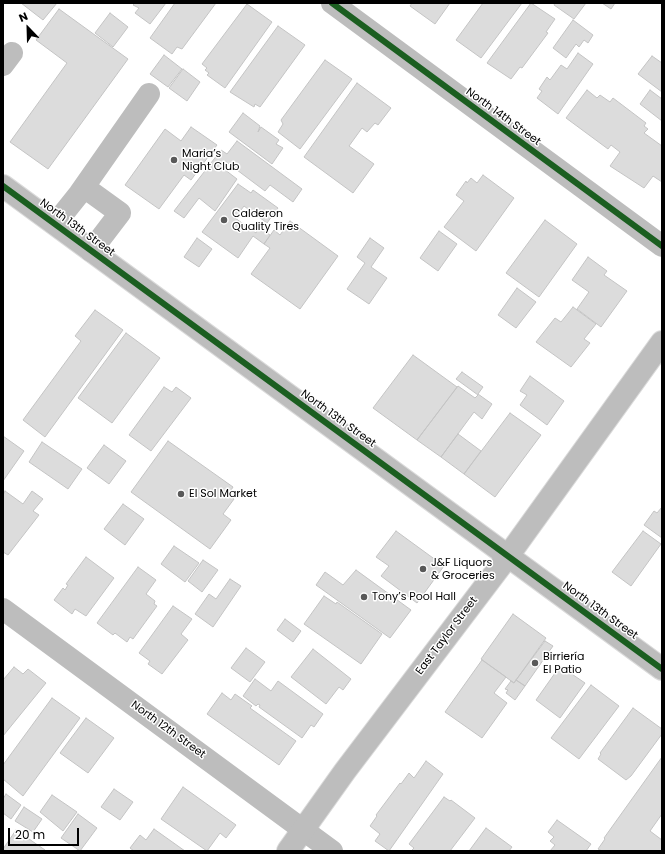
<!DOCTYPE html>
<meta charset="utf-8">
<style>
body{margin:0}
#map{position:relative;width:665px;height:854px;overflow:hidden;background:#fff;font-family:Poppins,sans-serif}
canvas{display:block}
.frame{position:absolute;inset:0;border:4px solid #000;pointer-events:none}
.north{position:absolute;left:8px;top:8px;width:40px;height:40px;-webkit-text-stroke:3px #fff;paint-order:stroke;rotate:337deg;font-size:11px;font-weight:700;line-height:16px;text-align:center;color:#000}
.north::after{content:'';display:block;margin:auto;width:14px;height:18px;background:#000;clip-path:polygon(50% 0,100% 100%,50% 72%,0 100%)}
.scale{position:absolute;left:8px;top:828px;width:71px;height:18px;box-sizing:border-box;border:2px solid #000;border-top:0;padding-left:5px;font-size:12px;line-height:14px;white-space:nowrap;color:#000;-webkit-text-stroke:3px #fff;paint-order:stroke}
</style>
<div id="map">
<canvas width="665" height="854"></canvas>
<div class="frame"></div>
<div class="north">N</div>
<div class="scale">20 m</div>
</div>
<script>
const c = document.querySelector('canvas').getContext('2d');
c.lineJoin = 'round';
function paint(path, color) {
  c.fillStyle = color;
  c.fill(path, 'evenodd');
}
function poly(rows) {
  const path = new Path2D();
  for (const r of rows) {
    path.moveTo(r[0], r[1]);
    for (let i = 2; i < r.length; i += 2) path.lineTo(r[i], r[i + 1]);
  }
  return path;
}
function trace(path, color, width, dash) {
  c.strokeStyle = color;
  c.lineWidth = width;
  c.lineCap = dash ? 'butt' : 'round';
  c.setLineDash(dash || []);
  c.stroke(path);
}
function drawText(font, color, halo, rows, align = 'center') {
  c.font = font + ' Poppins,sans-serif';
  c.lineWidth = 3;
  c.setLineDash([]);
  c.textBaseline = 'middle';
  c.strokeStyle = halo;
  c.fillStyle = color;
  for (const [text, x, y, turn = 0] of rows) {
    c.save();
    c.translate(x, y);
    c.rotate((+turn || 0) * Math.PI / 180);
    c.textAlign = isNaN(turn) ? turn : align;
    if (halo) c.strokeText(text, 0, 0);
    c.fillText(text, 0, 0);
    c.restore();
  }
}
const building = poly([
 [21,3,57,3,43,20,21,3],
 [135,3,166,3,150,24,135,13,139,8,133,5,135,3],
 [175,3,216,3,182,49,177,47,172,54,150,38,175,3],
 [412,3,450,3,435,24,410,6,412,3],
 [483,3,522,3,481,58,456,40,483,3],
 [531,3,555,19,546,32,548,33,522,68,520,67,511,79,487,63,531,3],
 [555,3,586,3,574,19,554,5,555,3],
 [602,3,615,3,611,9,602,3],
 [247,4,272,22,225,88,207,75,209,73,205,70,207,68,202,64,247,4],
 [59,9,128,59,48,169,10,142,67,63,36,40,59,9],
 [110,13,128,27,113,47,95,33,110,13],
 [573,20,593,35,588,43,584,40,579,47,576,44,566,58,553,48,573,20],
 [278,26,305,45,260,107,255,104,254,107,230,92,278,26],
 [578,53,593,64,558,114,537,98,542,91,539,89,547,77,550,80,561,65,567,69,578,53],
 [164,55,182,69,168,87,150,74,164,55],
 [652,56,662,63,662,92,638,74,652,56],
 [325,60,352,79,300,149,278,132,283,124,281,120,325,60],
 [183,69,200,82,187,101,169,88,183,69],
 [357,83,391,108,378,125,375,123,367,132,362,128,349,146,374,164,353,193,304,157,357,83],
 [587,90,597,98,600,95,610,102,613,98,646,123,644,126,648,129,644,133,662,146,662,182,653,176,644,188,610,166,620,152,611,145,608,149,566,118,587,90],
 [650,90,662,99,662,121,640,104,650,90],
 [243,113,260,126,258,132,261,127,279,140,276,144,283,148,272,164,229,132,243,113],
 [191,127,217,145,191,180,184,175,159,209,125,185,165,129,181,141,191,127],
 [237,141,302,189,293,202,270,185,265,191,225,161,220,166,237,179,215,211,199,198,184,218,174,211,221,150,227,154,237,141],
 [483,175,514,198,476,251,444,227,464,201,456,195,466,181,467,183,471,178,477,183,483,175],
 [238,184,251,193,253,190,278,208,267,223,244,206,235,218,256,233,259,227,270,235,264,244,253,236,238,258,202,232,238,184],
 [545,220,577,244,539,297,506,273,545,220],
 [290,221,338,256,300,309,251,274,270,248,264,244,274,230,280,235,290,221],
 [439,231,457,244,438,271,420,258,439,231],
 [197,238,212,249,199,267,184,257,197,238],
 [370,238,384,248,371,267,387,278,369,304,347,289,365,263,357,257,370,238],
 [588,257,607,271,604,275,627,291,601,327,577,309,589,292,572,280,588,257],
 [517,288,536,302,516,328,498,315,517,288],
 [573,307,596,324,584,339,590,343,571,367,536,342,555,318,561,322,573,307],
 [95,310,123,330,45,437,23,420,81,341,75,336,95,310],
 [126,333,160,358,112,423,78,398,126,333],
 [413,355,457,387,417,440,373,408,413,355],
 [462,372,483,387,478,394,492,404,482,419,474,412,441,457,417,440,458,386,475,398,478,395,456,379,462,372],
 [530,376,564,401,547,425,520,405,527,395,520,391,530,376],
 [164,387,172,392,176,387,191,398,151,451,129,435,164,387],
 [510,413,541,435,495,497,464,474,510,413],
 [458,434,481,451,464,474,441,457,458,434],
 [3,436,24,451,3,481,3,436],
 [168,441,233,487,228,495,234,499,223,514,231,520,210,549,131,492,168,441],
 [42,442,82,469,68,489,29,462,42,442],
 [104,445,126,461,109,484,87,468,104,445],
 [5,491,23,504,32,491,43,499,33,511,39,515,8,555,3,552,3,495,5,491],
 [123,504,144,519,125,545,104,529,123,504],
 [662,507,662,538,644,525,654,511,657,513,662,507],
 [396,531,444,566,417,603,381,576,389,566,376,557,396,531],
 [643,531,661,544,631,586,612,572,643,531],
 [174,546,199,563,185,582,161,564,174,546],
 [86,557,114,578,86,616,75,609,72,614,54,600,63,588,65,590,68,585,66,584,86,557],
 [203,560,218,570,202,592,188,581,203,560],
 [138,567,156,580,146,594,155,601,154,604,157,606,133,639,130,637,127,642,115,633,113,635,97,623,138,567],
 [356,570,411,610,390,638,316,585,325,572,343,585,356,570],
 [230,579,241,586,213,627,195,614,209,594,216,599,230,579],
 [324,596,336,604,337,602,382,634,361,664,304,624,324,596],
 [173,606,192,619,181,634,188,640,162,674,148,664,150,661,139,653,173,606],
 [513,614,546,638,514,683,481,659,513,614],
 [285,619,301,631,293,642,277,630,285,619],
 [545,641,553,646,525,686,516,680,545,641],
 [246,648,265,662,250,682,231,668,246,648],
 [313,649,351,679,343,690,339,687,326,704,291,677,313,649],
 [482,660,506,677,494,693,507,703,482,738,445,712,482,660],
 [560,666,585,683,560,718,536,700,560,666],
 [14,667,23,674,28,669,46,683,3,736,3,680,14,667],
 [255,679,271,691,278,681,323,714,314,727,311,725,302,738,259,707,260,705,258,704,256,706,243,696,255,679],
 [516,680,525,686,515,700,506,693,508,690,505,689,511,681,514,683,516,680],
 [591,685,619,706,579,759,551,738,591,685],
 [222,693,231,700,235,694,252,706,250,708,296,741,279,765,207,714,222,693],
 [52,698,80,718,23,796,3,779,3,765,52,698],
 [633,708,662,729,662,734,631,776,626,780,598,759,601,754,600,753,633,708],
 [86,718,114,738,88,773,60,753,86,718],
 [662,757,662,814,650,831,662,840,662,851,602,851,598,849,605,839,604,838,662,757],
 [426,761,443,774,389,851,375,841,380,834,370,826,377,816,376,815,400,783,401,784,409,773,414,778,426,761],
 [183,787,236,825,226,838,220,833,207,851,161,819,183,787],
 [114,789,133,802,120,820,101,807,114,789],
 [6,794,21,805,11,819,3,813,3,799,6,794],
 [52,795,77,812,63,831,40,812,52,795],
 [444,797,450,801,451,800,475,818,450,851,411,851,414,848,409,844,444,797],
 [24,807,42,819,33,832,15,821,24,807],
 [78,814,97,828,80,851,61,838,78,814],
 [557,820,591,844,586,851,550,851,555,845,550,841,554,837,548,832,557,820],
 [486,828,512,847,509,851,469,851,486,828],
 [154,829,185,851,134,851,130,848,140,835,146,840,154,829],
 [16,830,45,850,44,851,5,851,3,849,16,830]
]);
paint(building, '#dcdcdc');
trace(building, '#c4c4c4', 1);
const major = poly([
 [3,186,662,669],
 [288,851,345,771,508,556,662,342]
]);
trace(major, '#dbdbdb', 24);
trace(poly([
 [332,3,662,246],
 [3,65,12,53],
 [84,187,120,213,91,251],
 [55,224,79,194,149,94],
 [3,609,332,851]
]), '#bdbdbd', 22);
trace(major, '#bdbdbd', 22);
trace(poly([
 [332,3,662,246],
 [3,186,662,669]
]), '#1b5e20', 6);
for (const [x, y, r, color] of [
 [174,160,4,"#595959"],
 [224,220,4,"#595959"],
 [181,494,4,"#595959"],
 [423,569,4,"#595959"],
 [364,597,4,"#595959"],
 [535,663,4,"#595959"]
]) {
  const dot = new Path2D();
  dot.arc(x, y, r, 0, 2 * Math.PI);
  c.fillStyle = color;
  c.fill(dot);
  trace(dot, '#fff', 1.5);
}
drawText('11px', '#000', '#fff', [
 ["North 14th Street",503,117,36],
 ["North 13th Street",77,228,36],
 ["North 13th Street",338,419,36],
 ["North 13th Street",600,611,36],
 ["East Taylor Street",447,636,-53],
 ["North 12th Street",168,730,36]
]);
drawText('11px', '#000', '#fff', [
 ["Maria’s",182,154],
 ["Night Club",182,167],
 ["Calderon",232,214],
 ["Quality Tires",232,227],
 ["El Sol Market",189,494],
 ["J&F Liquors",431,563],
 ["& Groceries",431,576],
 ["Tony’s Pool Hall",372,597],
 ["Birriería",543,657],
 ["El Patio",543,670]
], 'left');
</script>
